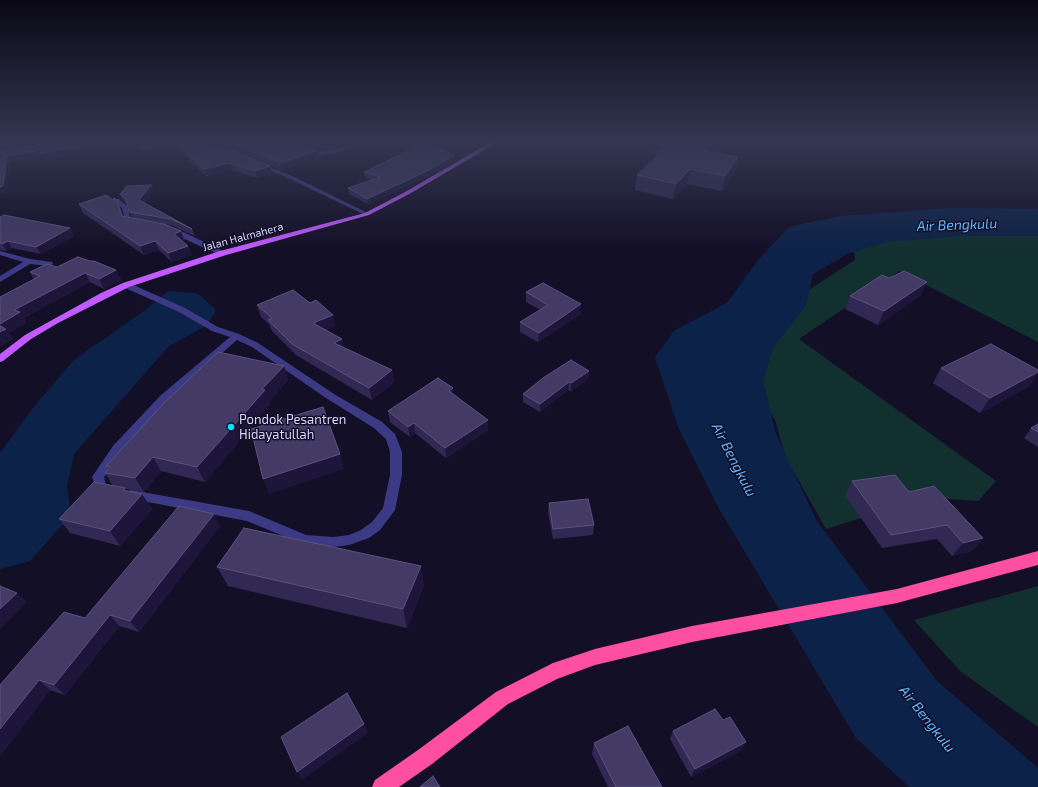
<!DOCTYPE html>
<style>
body{margin:0}
canvas{display:block;background:#130f26}
</style>
<canvas width="1038" height="787"></canvas>
<script>
const c = document.querySelector('canvas').getContext('2d');
c.lineJoin = 'round';
function paint(path, color) {
  c.fillStyle = color;
  c.fill(path, 'evenodd');
}
function poly(rows) {
  const path = new Path2D();
  for (const r of rows) {
    path.moveTo(r[0], r[1]);
    for (let i = 2; i < r.length; i += 2) path.lineTo(r[i], r[i + 1]);
  }
  return path;
}
function trace(path, color, width, dash) {
  c.strokeStyle = color;
  c.lineWidth = width;
  c.lineCap = dash ? 'butt' : 'round';
  c.setLineDash(dash || []);
  c.stroke(path);
}
function drawText(font, color, halo, rows, align = 'center') {
  c.font = font + ' "Exo 2",sans-serif';
  c.lineWidth = 3;
  c.setLineDash([]);
  c.textBaseline = 'middle';
  c.strokeStyle = halo;
  c.fillStyle = color;
  for (const [text, x, y, turn = 0] of rows) {
    c.save();
    c.translate(x, y);
    c.rotate((+turn || 0) * Math.PI / 180);
    c.textAlign = isNaN(turn) ? turn : align;
    if (halo) c.strokeText(text, 0, 0);
    c.fillText(text, 0, 0);
    c.restore();
  }
}
paint(poly([
 [1038,227,1038,342,899,271,799,339,996,481,978,501,920,497,881,512,826,529,786,458,775,420,746,373,804,293,855,260,853,238],
 [1038,586,1038,727,960,671,914,620]
]), '#12302f');
paint(poly([
 [951,208,1038,209,1038,236,962,236,887,242,847,254,813,274,806,305,773,348,763,380,775,431,816,520,937,681,1038,768,1038,787,909,787,856,738,718,507,678,427,655,357,675,330,727,303,758,260,789,227,840,216],
 [168,291,197,293,216,310,207,325,168,347,74,454,67,486,71,515,30,561,0,569,0,453,32,409,74,360,144,311]
]), '#0c2248');
paint(poly([
 [286,142,293,142,291,144,319,152,336,149,357,142,364,142,339,152,319,156,284,145,283,144,286,142],
 [478,142,485,142,492,145,489,147,478,142],
 [0,158,3,160,6,176,0,181,0,158],
 [258,162,292,176,370,214,365,215,288,178,256,165,255,164,258,162],
 [115,199,119,199,127,206,131,221,138,222,138,226,126,223,122,208,115,201,115,199],
 [169,228,175,228,227,253,226,255,220,255,169,232,169,228],
 [0,251,30,259,52,262,53,264,49,266,30,264,0,282,0,276,23,262,0,255,0,251],
 [123,283,129,283,185,308,218,327,239,334,258,343,334,394,382,422,395,434,402,452,402,475,395,510,380,530,369,538,349,545,334,547,305,545,247,521,127,498,125,495,127,492,131,490,249,511,306,535,334,537,349,535,361,530,372,522,383,508,390,475,390,452,386,439,374,428,326,398,252,347,237,340,168,400,121,452,104,477,106,485,113,492,111,495,107,497,103,495,97,490,92,477,113,446,160,396,230,337,212,331,179,312,123,287,123,283]
]), '#3d3a85');
paint(poly([
 [491,142,498,142,411,193,369,215,226,255,129,287,58,323,31,339,3,361,0,362,0,354,25,335,101,293,123,283,220,251,365,213,407,191,491,142]
]), '#c25bff');
paint(poly([
 [1038,551,1038,565,897,603,692,642,595,665,557,679,508,704,432,764,399,787,372,787,375,780,418,750,496,692,553,663,595,649,692,626,897,589,1038,551]
]), '#ff4fa3');
paint(poly([
 [137,142,182,142,270,166,272,173,257,178,232,170,206,176,178,149,144,156],
 [187,142,287,142,317,151,318,157,281,170,239,152],
 [293,142,319,142,315,143,317,144,318,150,294,143],
 [411,142,459,142,441,150,455,155,455,160,430,175,368,204,349,194,348,188,372,180,365,177,364,172,420,145],
 [591,142,624,142,615,149,590,145],
 [656,144,720,147,715,153,738,157,735,172,722,191,687,184,673,199,635,190,637,175,655,159],
 [151,185,153,191,144,203,192,229,195,236,173,226,165,224,184,240,182,241,192,255,172,262,159,250,144,255,83,213,79,204,113,200,117,200,123,216,132,218,127,204,123,200,120,194],
 [0,217,74,236,41,254,12,248,7,251,0,250],
 [57,267,116,270,121,280,104,289,90,282,24,318,26,323,9,333,13,339,0,346,34,280,30,272],
 [526,292,581,314,538,342,520,332,520,322,540,310,526,302],
 [921,295,878,325,845,309,850,296],
 [257,305,335,326,326,330,344,348,392,370,394,382,372,400,296,355,272,331,269,324,261,317],
 [284,366,288,380,269,402,270,404,205,482,161,471,144,492,125,489,126,491,142,494,152,509,120,546,70,533,59,519,113,486,105,473,108,469,106,466],
 [941,368,1030,386,980,413,933,383],
 [589,371,588,379,571,391,568,390,540,412,523,402,523,394],
 [453,394,488,420,488,430,446,458,415,433,410,437,390,422,388,411],
 [1038,424,1038,447,1024,438,1031,428],
 [852,481,909,492,983,538,972,551,952,556,937,539,882,548,845,495],
 [549,503,594,525,593,535,553,539,548,513],
 [220,526,139,632,119,626,65,695,50,690,0,756,64,612,85,618],
 [217,567,424,585,407,628,228,586],
 [673,731,746,742,741,751,691,777,670,739],
 [594,743,662,787,608,787,592,754]
]), '#312854');
paint(poly([
 [13,142,62,142,0,150,0,144],
 [105,142,135,142,108,147,108,149,45,160,43,157,10,162,7,193,0,194,0,187,7,156,41,150],
 [310,142,319,142,315,143],
 [444,142,459,142,438,151,437,145],
 [616,142,624,142,615,149],
 [715,142,721,142,720,147,703,166,706,151],
 [175,143,178,149,144,156,141,149],
 [317,151,318,157,281,170,280,163],
 [455,155,455,160,430,175,368,204,367,199],
 [738,157,735,172,722,191,725,176],
 [230,163,232,170,206,176,204,169],
 [270,166,272,173,257,178,255,171],
 [690,169,687,184,673,199,676,184],
 [151,185,153,191,142,207,139,200],
 [117,200,121,209,126,224,122,216],
 [70,228,74,236,41,254,36,247],
 [181,231,184,240,178,243,174,234],
 [8,241,12,248,7,251,2,244],
 [155,241,159,250,144,255,140,246],
 [188,246,192,255,172,262,168,253],
 [116,270,121,280,104,289,99,279],
 [85,273,90,282,24,318,26,323,9,333,13,339,0,346,0,324,14,310],
 [927,282,921,295,878,325,884,311],
 [581,304,581,314,538,342,539,333],
 [333,315,335,326,316,335,313,323],
 [342,339,345,350,334,343],
 [284,366,288,380,269,402,270,404,205,482,197,467,262,389],
 [392,370,394,382,372,400,369,388],
 [589,371,588,379,571,391,571,383],
 [1038,372,1038,374,1030,386,980,413,990,398],
 [569,382,568,390,540,412,540,404],
 [453,388,453,398,449,391],
 [488,420,488,430,446,458,445,448],
 [414,423,415,433,410,437,408,427],
 [340,454,344,469,269,494,263,479],
 [153,457,161,471,144,492,135,478],
 [142,494,152,509,120,546,110,531],
 [214,514,220,526,139,632,130,621],
 [983,538,972,551,952,556,963,543],
 [421,566,424,585,407,628,403,609],
 [17,593,27,602,0,629,0,609],
 [110,615,119,626,65,695,54,685],
 [39,680,50,690,0,756,0,729],
 [364,724,368,733,302,780,297,772],
 [746,742,741,751,691,777,695,769]
]), '#1d163a');
const building = poly([
 [0,142,13,142,0,144,0,142],
 [59,142,105,142,105,143,41,153,41,150,7,156,3,186,0,187,0,172,4,169,0,150,59,142],
 [137,142,182,142,234,151,270,166,255,171,230,163,204,169,175,143,141,149,137,142],
 [219,142,287,142,317,151,280,163,237,145,219,142],
 [428,142,444,142,437,145,428,142],
 [659,142,715,142,706,151,738,157,725,176,690,169,676,184,637,175,668,146,656,144,659,142],
 [424,143,455,155,429,170,367,199,348,188,380,177,364,172,424,143],
 [151,185,139,200,192,229,171,219,129,212,126,199,120,194,127,186,151,185],
 [106,195,113,200,114,198,117,200,122,216,164,224,181,231,174,234,188,246,168,253,155,241,140,246,79,204,106,195],
 [4,215,70,228,36,247,8,241,2,244,0,243,0,217,4,215],
 [78,257,90,261,94,261,116,270,99,279,85,273,14,310,20,312,0,324,0,297,40,276,30,272,47,264,57,267,78,257],
 [904,271,927,282,884,311,850,296,882,275,889,278,904,271],
 [543,283,581,304,539,333,520,322,548,305,526,292,543,283],
 [293,290,310,303,316,300,333,315,313,323,342,339,334,343,392,370,369,388,292,344,268,320,272,318,257,305,293,290],
 [0,326,6,329,0,332,0,326],
 [991,344,1038,370,1038,372,990,398,941,368,991,344],
 [218,352,284,366,262,389,265,390,197,467,153,457,135,478,105,473,110,467,106,466,165,402,218,352],
 [571,360,589,371,571,383,569,382,540,404,523,394,543,378,571,360],
 [438,378,453,388,449,391,488,420,445,448,414,423,408,427,388,411,438,378],
 [323,407,340,454,263,479,251,429,323,407],
 [1038,424,1038,432,1031,428,1038,424],
 [895,475,909,492,934,486,983,538,963,543,947,525,891,535,852,481,895,475],
 [94,482,125,488,123,490,142,494,110,531,59,519,94,482],
 [588,499,594,525,553,529,549,503,588,499],
 [179,506,214,514,130,621,110,615,54,685,39,680,0,729,0,685,64,612,85,618,179,506],
 [244,528,421,566,403,609,217,567,244,528],
 [0,586,17,593,0,609,0,586],
 [347,693,364,724,297,772,281,737,347,693],
 [715,709,723,720,730,717,746,742,695,769,673,731,715,709],
 [628,726,662,787,616,787,594,743,628,726],
 [433,776,440,787,420,787,433,776]
]);
paint(building, '#433a66');
trace(building, '#5a527e', 1);
const sky = c.createLinearGradient(0, 0, 0, 252);
sky.addColorStop(0, '#0a0815');
sky.addColorStop(0.56, '#333752');
sky.addColorStop(1, '#33375200');
c.fillStyle = sky;
c.fillRect(0, 0, 1038, 252);
for (const [x, y, r, color] of [
 [231,427,4,"#00e5ff"]
]) {
  const dot = new Path2D();
  dot.arc(x, y, r, 0, 2 * Math.PI);
  c.fillStyle = color;
  c.fill(dot);
  trace(dot, '#130f26', 1.5);
}
drawText('11px', '#d9d4ff', '#130f26', [
 ["Jalan Halmahera",243,237,-15]
]);
drawText('13px', '#d9d4ff', '#130f26', [
 ["Pondok Pesantren",239,420],
 ["Hidayatullah",239,435]
], 'left');
drawText('italic 14px', '#62b6ff', '#130f26', [
 ["Air Bengkulu",957,225,-2],
 ["Air Bengkulu",734,460,63],
 ["Air Bengkulu",927,719,52]
]);
</script>
